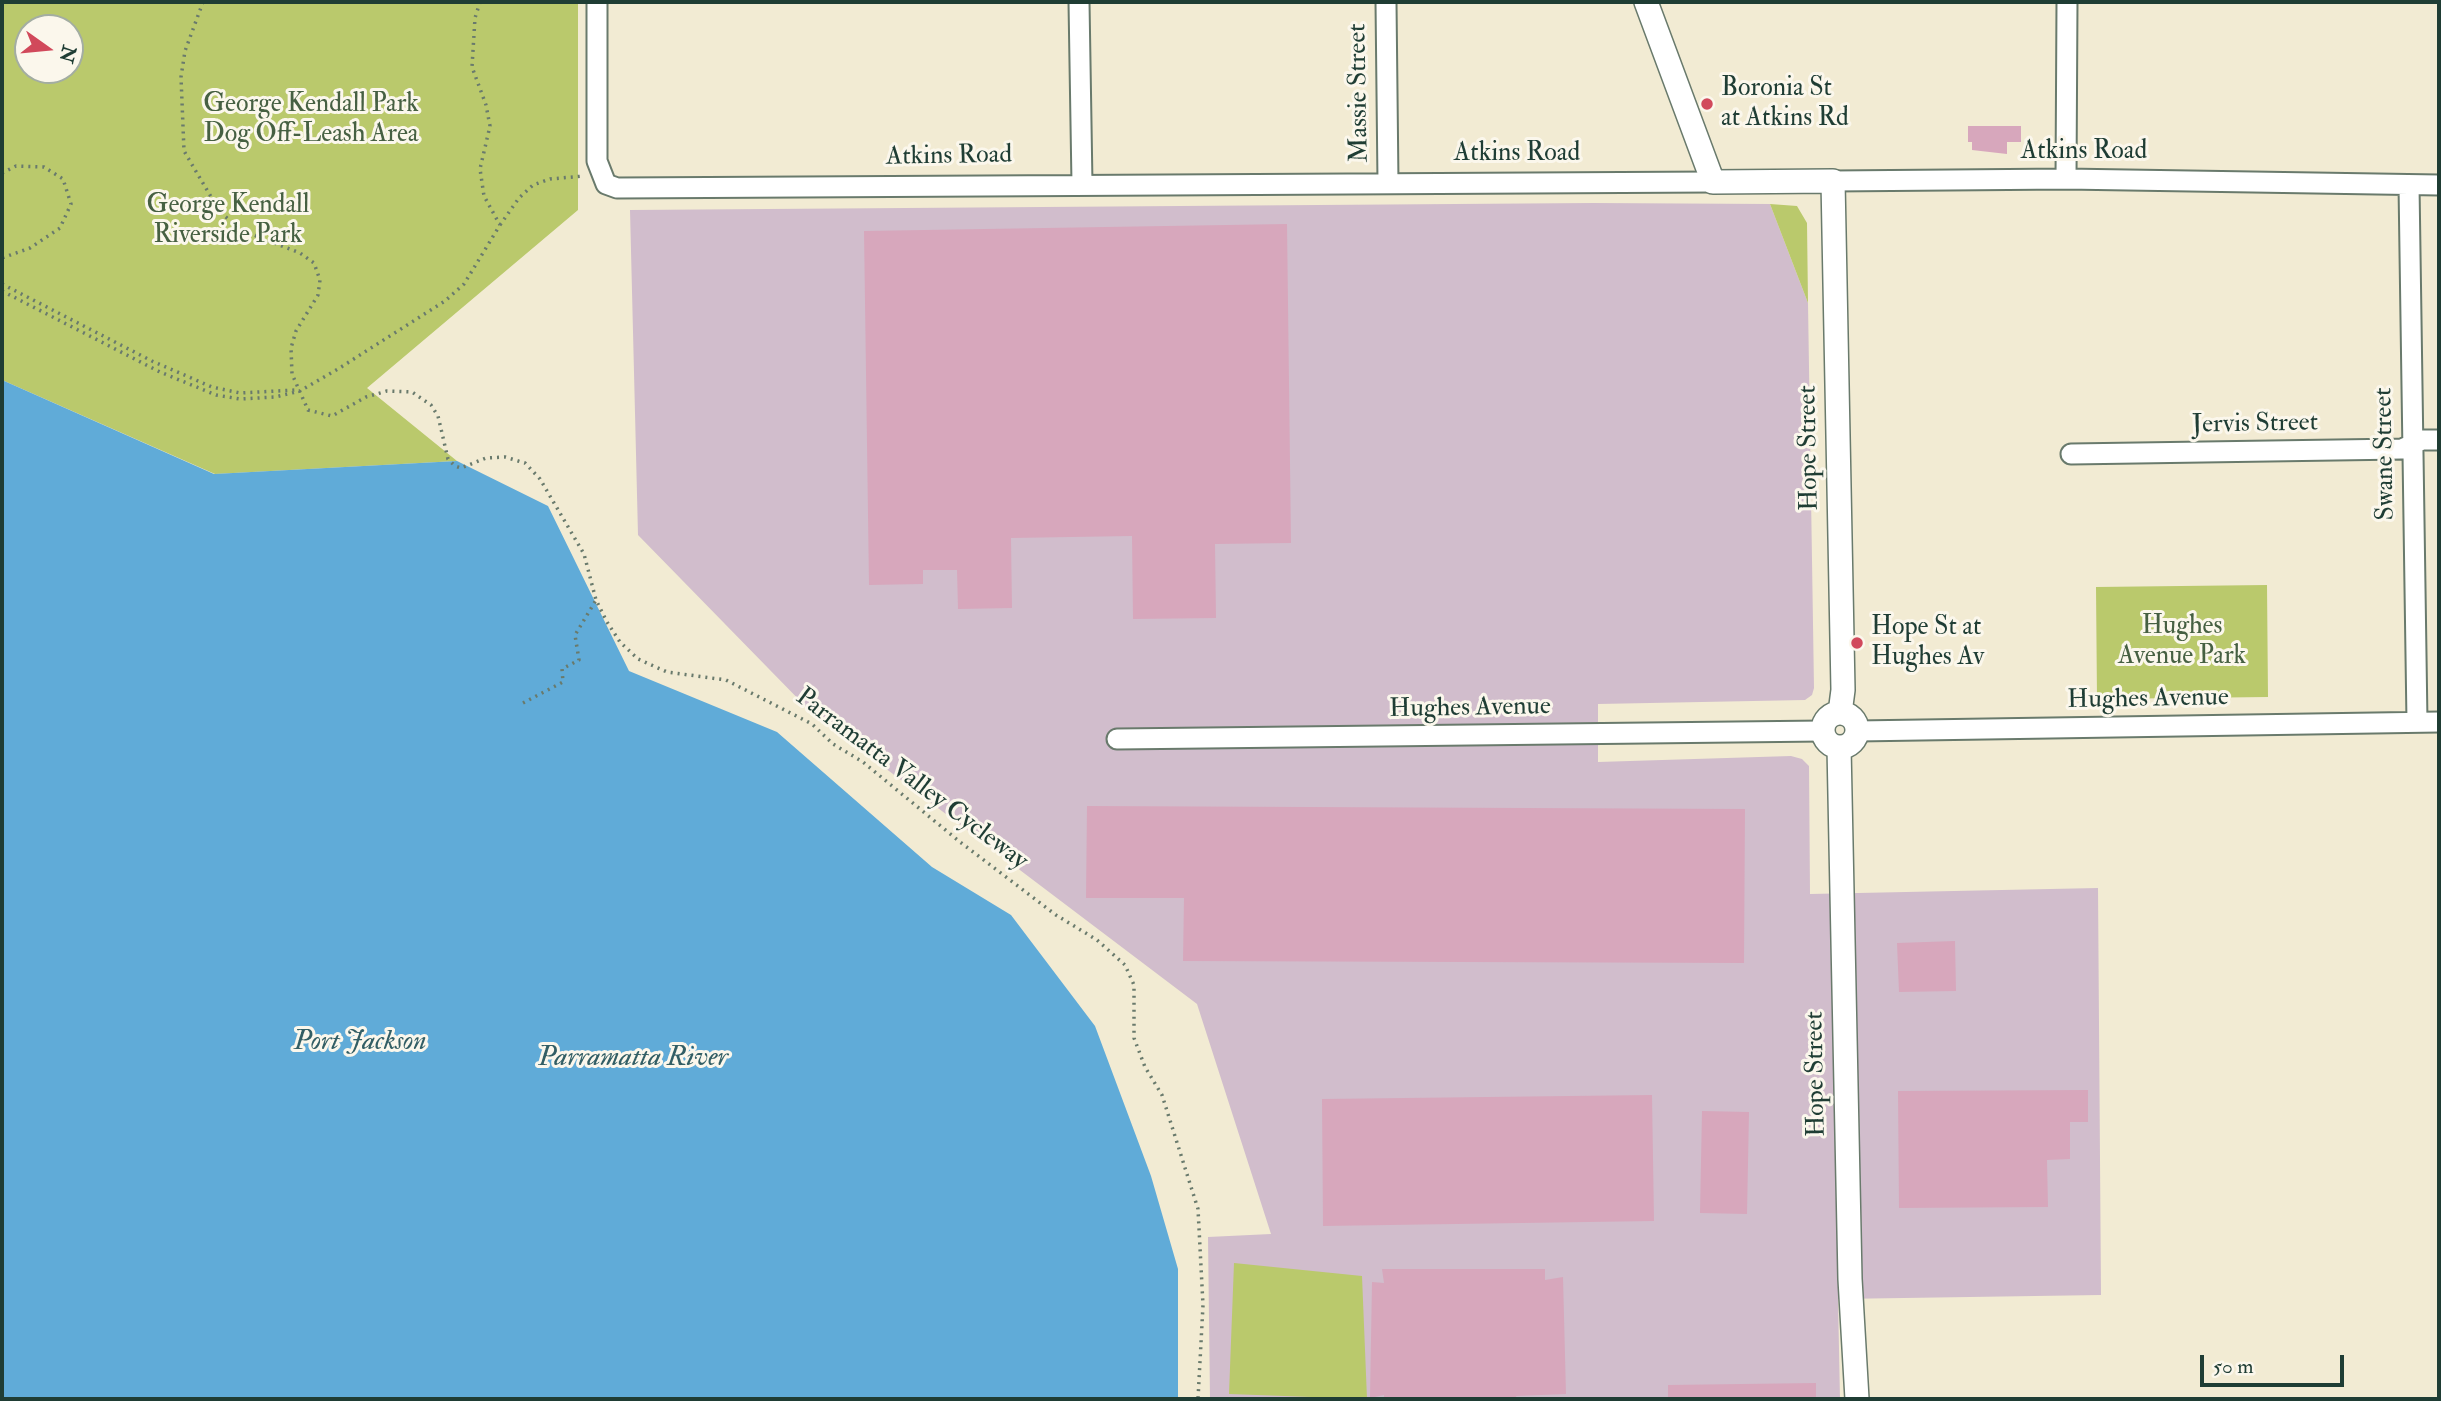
<!DOCTYPE html>
<style>
body{margin:0}
#map{position:relative;width:2441px;height:1401px;overflow:hidden;background:#f2ebd3;font-family:"IM FELL Double Pica",serif}
canvas{display:block}
.frame{position:absolute;inset:0;border:4px solid #1f3d34;pointer-events:none}
.north{position:absolute;left:14px;top:14px;width:70px;height:70px;box-sizing:border-box;background:#fbf7ec;border:2px solid #a3ada2;border-radius:50%;rotate:105deg;font-size:19px;font-weight:700;line-height:28px;text-align:center;color:#1f3d34}
.north::after{content:'';display:block;margin:auto;width:24px;height:32px;background:#d1495b;clip-path:polygon(50% 0,100% 100%,50% 72%,0 100%)}
.scale{position:absolute;left:2200px;top:1355px;width:144px;height:32px;box-sizing:border-box;border:4px solid #1f3d34;border-top:0;padding-left:9px;font-size:21px;line-height:24px;white-space:nowrap;color:#1f3d34;-webkit-text-stroke:5px #fbf7ec;paint-order:stroke}
</style>
<div id="map">
<canvas width="2441" height="1401"></canvas>
<div class="frame"></div>
<div class="north">N</div>
<div class="scale">50 m</div>
</div>
<script>
const c = document.querySelector('canvas').getContext('2d');
c.lineJoin = 'round';
function paint(path, color) {
  c.fillStyle = color;
  c.fill(path, 'evenodd');
}
function poly(rows) {
  const path = new Path2D();
  for (const r of rows) {
    if (r.length === 3) {
      path.moveTo(r[0] + r[2], r[1]);
      path.arc(r[0], r[1], r[2], 0, 2 * Math.PI);
      continue;
    }
    path.moveTo(r[0], r[1]);
    for (let i = 2; i < r.length; i += 2) path.lineTo(r[i], r[i + 1]);
  }
  return path;
}
function trace(path, color, width, dash) {
  c.strokeStyle = color;
  c.lineWidth = width;
  c.lineCap = dash ? 'butt' : 'round';
  c.setLineDash(dash || []);
  c.stroke(path);
}
function drawText(font, color, halo, rows, align = 'center') {
  c.font = font + ' "IM FELL Double Pica",serif';
  c.lineWidth = 6;
  c.setLineDash([]);
  c.textBaseline = 'middle';
  c.strokeStyle = halo;
  c.fillStyle = color;
  for (const [text, x, y, turn = 0] of rows) {
    c.save();
    c.translate(x, y);
    c.rotate((+turn || 0) * Math.PI / 180);
    c.textAlign = isNaN(turn) ? turn : align;
    if (halo) c.strokeText(text, 0, 0);
    c.fillText(text, 0, 0);
    c.restore();
  }
}
paint(poly([
 [1593,203,1770,204,1808,303,1814,688,1812,695,1805,700,1598,704,1598,762,1791,756,1802,759,1809,766,1810,894,2098,888,2101,1295,1838,1299,1840,1399,1210,1399,1208,1237,1271,1234,1197,1004,811,712,638,535,630,210]
]), '#d1bdcc');
paint(poly([
 [2,2,578,2,578,210,367,388,457,461,215,474,2,380],
 [28,28,70,28,70,70,28,70],
 [1770,204,1797,206,1807,223,1808,303],
 [2267,585,2268,697,2097,699,2096,587],
 [1234,1263,1362,1276,1367,1399,1229,1394]
]), '#bac96c');
paint(poly([
 [2,380,214,474,457,461,548,506,629,671,777,732,932,867,1011,915,1095,1026,1151,1176,1178,1269,1178,1399,2,1399]
]), '#60abd8');
paint(poly([
 [1968,126,2021,126,2021,142,2007,142,2007,154,1972,150,1972,142,1968,142],
 [1287,224,1291,543,1215,544,1216,618,1133,619,1132,536,1011,538,1012,608,958,609,957,570,923,570,923,584,869,585,864,231],
 [1087,806,1745,809,1744,963,1183,961,1184,898,1086,898],
 [1955,941,1956,991,1899,992,1897,943],
 [2088,1090,2088,1122,2070,1122,2070,1159,2047,1160,2048,1207,1899,1208,1898,1091],
 [1652,1095,1654,1221,1323,1226,1322,1099],
 [1702,1111,1749,1112,1747,1214,1700,1213],
 [1382,1269,1545,1269,1545,1280,1563,1277,1566,1394,1516,1396,1517,1399,1384,1399,1384,1395,1370,1398,1372,1282,1384,1283],
 [1816,1383,1816,1399,1668,1399,1668,1385]
]), '#d7a7bc');
const minor = poly([
 [597,2,597,161,606,184,617,188,1713,182],
 [1079,2,1082,184],
 [1386,2,1388,183],
 [2066,179,2067,2],
 [1833,181,2066,179,2439,185],
 [2409,185,2417,722],
 [2071,454,2402,449,2422,440,2439,440],
 [1857,731,2439,722],
 [1117,739,1823,731]
]);
const tertiary = poly([
 [1646,2,1713,182,1833,181,1843,690,1840,713],
 [1840,730,17],
 [1839,747,1850,1279,1857,1399]
]);
trace(minor, '#697a6c', 23);
trace(tertiary, '#697a6c', 26);
trace(poly([
 [203,2,185,51,181,77,184,151,220,212,241,230,300,253,314,263,320,280,318,295,296,331,291,348,292,374,308,410,332,416,366,397,387,391,412,392,431,405,438,416,448,459,455,466,461,468,486,458,505,457,525,463,540,479,584,554,596,600,607,622,620,642,638,659,667,672,726,680,812,724,833,744,863,762,960,842,1056,915,1097,940,1125,965,1134,985,1134,1038,1145,1067,1162,1095,1198,1209,1203,1305,1198,1399],
 [2,173,16,166,44,167,63,179,71,204,60,228,30,248,2,258],
 [500,225,519,198,533,185,550,179,584,176],
 [2,284,152,361,212,387,240,393,295,390],
 [2,291,160,372,216,395,240,399,275,397,300,391,338,369,445,301,464,284,500,225,484,196,480,169,490,126,486,105,472,67,475,18,480,2],
 [523,703,563,682,562,669,579,660,575,635,596,600]
]), '#697a6c', 3.5, [2, 5]);
trace(minor, '#fff', 19);
trace(tertiary, '#fff', 23);
for (const [x, y, r, color] of [
 [1707,104,7,"#d1495b"],
 [1857,643,7,"#d1495b"]
]) {
  const dot = new Path2D();
  dot.arc(x, y, r, 0, 2 * Math.PI);
  c.fillStyle = color;
  c.fill(dot);
  trace(dot, '#fbf7ec', 2.5);
}
drawText('26px', '#1f3d34', '#fbf7ec', [
 ["Boronia St",1721,89],
 ["at Atkins Rd",1721,119],
 ["Hope St at",1871,628],
 ["Hughes Av",1871,658]
], 'left');
drawText('26px', '#1f3d34', '#fbf7ec', [
 ["Massie Street",1360,93,-91],
 ["Atkins Road",2084,152],
 ["Atkins Road",1517,154],
 ["Atkins Road",949,157,-1],
 ["Jervis Street",2255,425,-1],
 ["Hope Street",1810,448,-91],
 ["Swane Street",2386,454,-91],
 ["Hughes Avenue",2148,700,-1],
 ["Hughes Avenue",1470,709,-1],
 ["Parramatta Valley Cycleway",911,780,37],
 ["Hope Street",1817,1074,-91]
]);
drawText('26px', '#466042', '#fbf7ec', [
 ["George Kendall Park",311,105],
 ["Dog Off-Leash Area",311,135],
 ["George Kendall",228,206],
 ["Riverside Park",228,236],
 ["Hughes",2182,627],
 ["Avenue Park",2182,657]
]);
drawText('italic 28px', '#325e65', '#fbf7ec', [
 ["Port Jackson",360,1043],
 ["Parramatta River",633,1059]
]);
</script>
